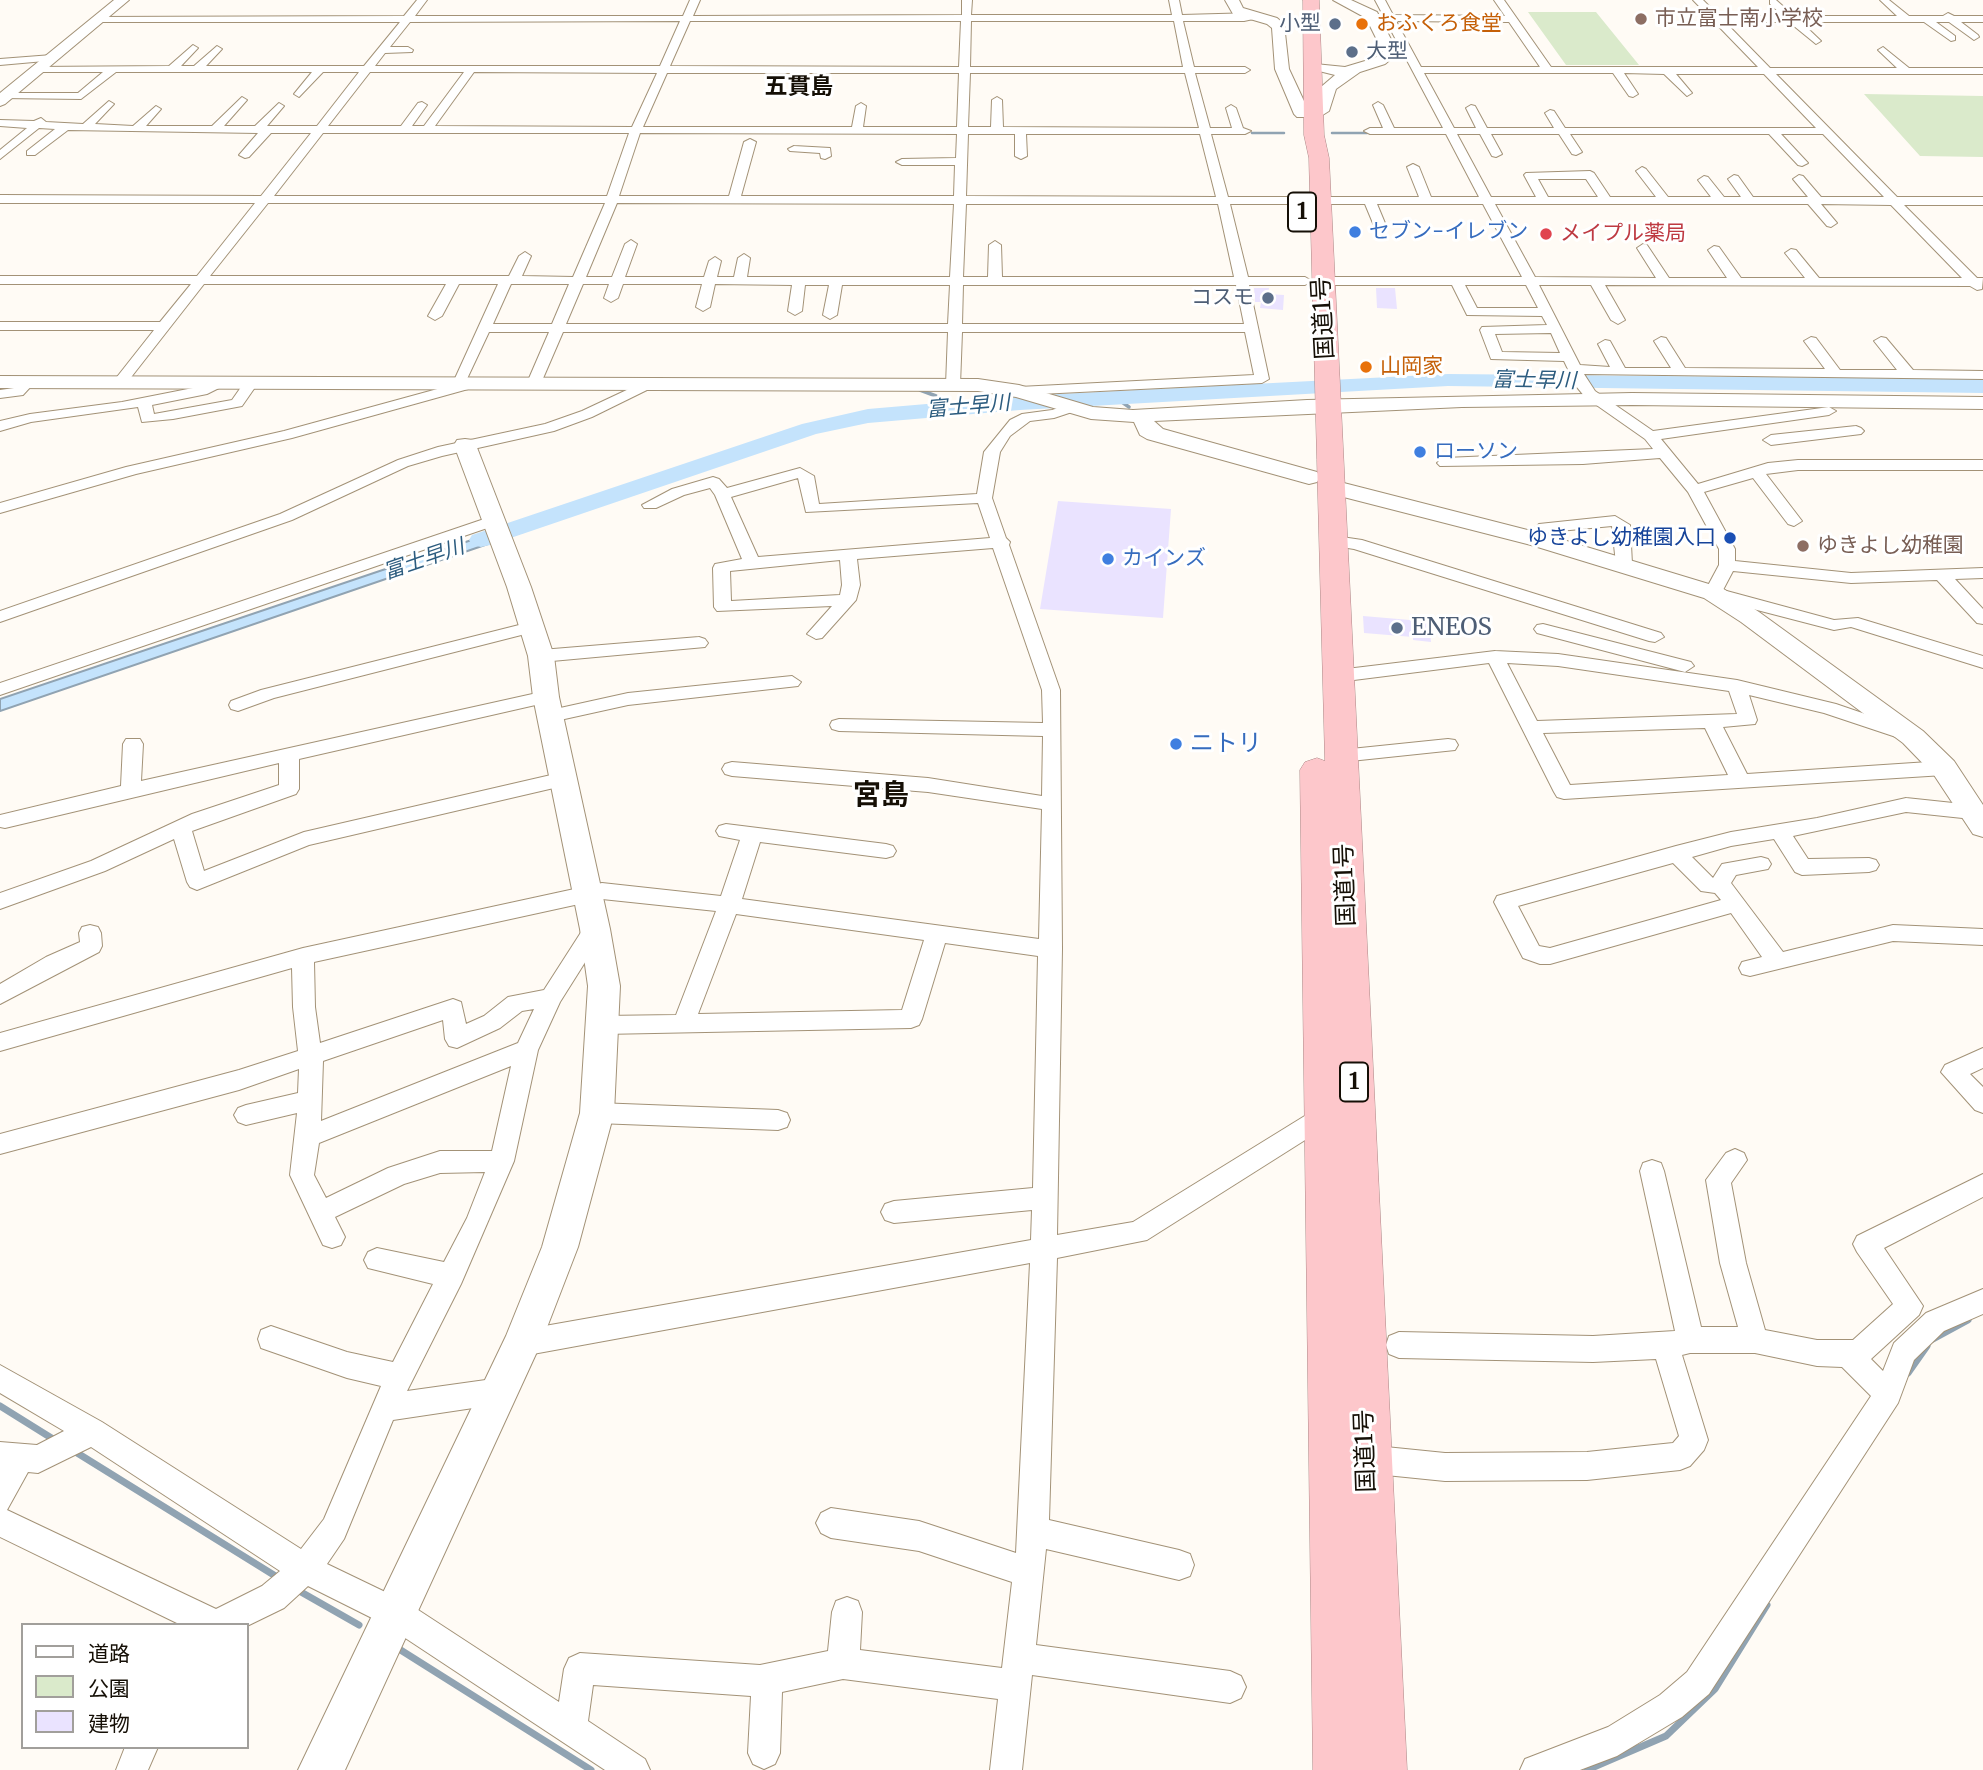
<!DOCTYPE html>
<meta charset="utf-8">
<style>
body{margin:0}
#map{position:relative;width:1983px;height:1770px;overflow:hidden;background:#fffbf5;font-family:Merriweather,"Noto Sans JP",serif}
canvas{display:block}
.legend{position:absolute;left:21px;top:1623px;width:228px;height:126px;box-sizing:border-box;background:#fff;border:2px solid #a19f9b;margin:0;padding:9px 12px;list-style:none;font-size:21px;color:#150f06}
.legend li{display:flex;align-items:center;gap:14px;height:35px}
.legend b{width:35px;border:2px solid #a19f9b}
</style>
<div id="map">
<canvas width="1983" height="1770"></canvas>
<ul class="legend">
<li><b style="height:9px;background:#fff"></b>道路</li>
<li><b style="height:19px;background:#daeacb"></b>公園</li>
<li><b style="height:19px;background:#eae3ff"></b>建物</li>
</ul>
</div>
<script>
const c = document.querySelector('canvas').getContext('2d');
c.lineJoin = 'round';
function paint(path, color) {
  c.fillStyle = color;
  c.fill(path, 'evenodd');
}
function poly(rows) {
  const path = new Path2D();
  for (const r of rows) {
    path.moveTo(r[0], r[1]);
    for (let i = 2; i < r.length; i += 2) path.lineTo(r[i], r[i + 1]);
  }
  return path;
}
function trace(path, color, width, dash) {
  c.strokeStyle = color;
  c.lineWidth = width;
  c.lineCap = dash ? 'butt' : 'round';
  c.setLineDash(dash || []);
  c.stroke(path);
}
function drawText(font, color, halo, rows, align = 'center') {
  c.font = font + ' Merriweather,"Noto Sans JP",serif';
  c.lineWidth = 6;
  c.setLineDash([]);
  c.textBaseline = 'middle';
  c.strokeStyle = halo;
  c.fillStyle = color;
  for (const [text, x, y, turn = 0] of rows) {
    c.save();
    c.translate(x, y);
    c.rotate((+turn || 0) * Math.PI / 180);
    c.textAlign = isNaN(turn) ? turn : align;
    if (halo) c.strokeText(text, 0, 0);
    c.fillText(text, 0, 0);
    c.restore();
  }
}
paint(poly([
 [1528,12,1596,12,1639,65,1566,65],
 [1864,94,1983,96,1983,157,1920,156]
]), '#daeacb');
const water = poly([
 [519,524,523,532,0,711,0,699,519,524]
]);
paint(water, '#c4e3fc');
trace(water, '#90a3b2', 2);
trace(poly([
 [1252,133,1284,133],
 [1332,133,1367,133]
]), '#90a3b2', 2.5);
trace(poly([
 [920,390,936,396],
 [1116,398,1129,407]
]), '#90a3b2', 3.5);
trace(poly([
 [1933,1339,1968,1320],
 [1908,1373,1927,1346],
 [0,1406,53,1439],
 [74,1451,277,1577],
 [301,1592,359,1625],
 [399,1649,591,1770],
 [1587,1770,1666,1736,1715,1689,1767,1605]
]), '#90a3b2', 7);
paint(poly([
 [1448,374,1983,379,1983,393,1448,386,1020,410,868,423,816,434,490,545,481,547,472,545,469,540,472,535,802,424,868,409,1020,396,1448,374]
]), '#c4e3fc');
paint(poly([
 [1254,288,1269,288,1268,294,1284,295,1283,310,1260,308,1261,302,1255,302],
 [1376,288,1395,288,1397,309,1377,308],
 [1058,501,1171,509,1163,618,1040,609],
 [1410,614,1428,616,1431,642,1413,640,1413,637,1364,633,1363,616,1410,620]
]), '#eae3ff');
const street = poly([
 [417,0,427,0,415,16,683,16,690,0,700,0,693,16,962,15,962,0,972,0,971,15,1172,15,1169,0,1179,0,1182,15,1255,13,1258,14,1258,18,1244,21,1183,21,1194,67,1245,67,1250,70,1245,73,1195,73,1210,128,1232,128,1226,108,1231,105,1236,108,1243,128,1251,131,1245,134,1211,134,1228,197,1419,197,1407,167,1413,164,1419,167,1431,197,1479,197,1446,134,1370,134,1364,131,1370,128,1383,128,1373,105,1378,102,1383,105,1394,128,1443,128,1386,21,1375,18,1383,15,1375,0,1385,0,1393,15,1505,16,1494,0,1504,0,1551,67,1758,67,1693,0,1703,0,1719,16,1783,16,1770,4,1770,0,1776,0,1794,16,1897,16,1880,0,1889,0,1909,16,1943,16,1948,13,1954,16,1983,16,1983,22,1961,22,1978,35,1979,37,1974,40,1949,22,1936,22,1955,36,1955,40,1951,41,1924,22,1801,22,1821,41,1816,44,1789,22,1725,22,1770,68,1897,68,1878,50,1883,47,1909,68,1983,68,1983,74,1776,74,1897,197,1983,197,1983,205,1904,205,1977,278,1983,278,1982,289,1977,290,1970,286,1605,285,1625,320,1618,324,1611,320,1591,285,1539,285,1580,365,1610,367,1598,344,1605,340,1610,341,1625,368,1671,368,1654,341,1661,337,1666,338,1685,368,1825,369,1804,341,1811,337,1816,338,1840,370,1897,370,1874,341,1881,337,1886,338,1913,370,1983,371,1983,379,1584,374,1595,391,1653,431,1829,407,1836,411,1829,415,1661,439,1698,484,1768,463,1798,460,1983,460,1983,470,1798,470,1766,474,1802,521,1794,526,1788,524,1753,478,1704,492,1735,549,1735,561,1851,573,1983,568,1983,578,1955,579,1983,609,1983,624,1977,623,1937,580,1851,583,1733,571,1723,590,1834,620,1858,618,1983,656,1983,668,1851,627,1834,630,1707,597,1704,593,1719,565,1719,549,1688,492,1660,458,1583,464,1440,466,1437,463,1440,460,1445,458,1653,449,1645,439,1585,397,1576,386,1564,361,1491,359,1480,330,1482,327,1547,325,1542,316,1467,315,1452,285,1322,285,1315,281,1322,277,1522,277,1483,204,1377,204,1387,228,1381,232,1375,228,1365,204,1230,204,1248,277,1305,277,1312,281,1305,285,1249,285,1269,379,1262,383,1019,395,1012,391,1019,387,1254,375,1245,332,962,332,960,385,953,389,946,385,948,332,563,332,541,383,534,387,527,383,549,332,489,332,466,381,479,380,481,383,479,386,292,438,136,474,0,513,0,503,126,467,284,431,452,385,498,284,459,284,442,316,435,320,428,316,446,284,204,284,125,385,120,386,113,382,154,330,0,330,0,322,160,322,191,284,0,284,0,276,197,276,255,203,0,203,0,195,261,196,311,133,271,133,249,157,245,158,239,155,258,133,68,130,35,155,27,155,27,151,55,129,39,128,0,159,0,150,27,128,0,126,0,120,34,121,41,118,46,122,83,124,109,101,114,104,95,124,133,126,156,106,161,109,146,126,212,126,242,97,247,100,224,126,255,126,279,103,284,106,267,126,317,126,359,72,323,72,299,97,294,94,312,72,116,72,81,99,2,98,2,94,6,93,78,93,103,72,38,72,33,69,34,67,169,66,193,45,198,48,181,66,194,66,217,46,222,49,206,66,364,66,400,22,99,22,94,19,96,17,404,16,417,0],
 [680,21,660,66,375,66,385,53,412,52,413,50,408,47,390,47,410,22,680,21],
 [690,21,961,21,959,67,670,66,690,21],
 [971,21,1174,21,1183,67,970,67,971,21],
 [1396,21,1509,22,1540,67,1421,67,1396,21],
 [370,72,464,72,424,126,412,126,427,105,422,102,418,103,401,126,328,126,370,72],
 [474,72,657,73,632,127,435,126,474,72],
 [667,73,959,73,957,127,863,127,866,106,861,103,856,106,852,127,643,127,667,73],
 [970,73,1185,73,1199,128,1003,127,1002,100,997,97,992,100,991,127,968,127,970,73],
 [1424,73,1613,73,1629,96,1633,97,1638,94,1624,73,1664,74,1687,96,1692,93,1676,74,1764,74,1816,128,1565,128,1554,111,1550,110,1545,113,1554,128,1487,128,1475,106,1471,105,1466,108,1476,128,1454,128,1424,73],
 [323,133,629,133,607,196,274,196,323,133],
 [640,133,957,134,956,158,902,159,896,162,902,165,955,165,954,196,741,196,756,142,750,139,744,142,729,196,619,196,640,133],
 [968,134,1015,134,1015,156,1021,159,1027,156,1026,134,1200,134,1216,197,966,196,968,134],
 [1457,134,1480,134,1492,156,1496,157,1502,154,1491,134,1559,134,1572,154,1576,155,1582,152,1570,134,1769,134,1798,165,1802,166,1808,163,1781,134,1823,134,1884,197,1821,197,1803,176,1799,175,1793,179,1808,197,1753,197,1738,176,1734,175,1728,179,1741,197,1724,197,1708,177,1704,176,1698,180,1711,197,1668,197,1646,169,1642,167,1636,171,1656,197,1610,197,1594,173,1590,171,1526,173,1524,175,1536,197,1491,197,1457,134],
 [1538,179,1586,179,1598,197,1548,197,1538,179],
 [268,203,605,203,573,277,522,276,531,256,525,252,519,256,509,276,210,276,268,203],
 [617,203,954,204,950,277,747,277,750,258,744,254,738,258,734,277,717,277,721,261,715,257,709,261,704,277,625,277,637,244,631,240,625,244,612,277,586,277,617,203],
 [966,204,1218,204,1234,277,1002,277,1001,245,995,241,989,245,988,277,963,277,966,204],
 [1495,204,1808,204,1827,226,1831,227,1837,223,1821,204,1891,205,1962,278,1819,278,1796,250,1791,249,1785,253,1805,278,1741,278,1719,247,1714,246,1708,250,1727,278,1669,278,1647,245,1643,244,1637,248,1656,278,1535,277,1495,204],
 [511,284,569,284,552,324,493,324,511,284],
 [583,284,609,284,604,298,611,302,618,298,623,284,702,284,696,307,703,311,710,307,715,284,792,285,788,311,795,315,802,311,805,285,829,285,823,315,830,319,837,315,842,285,950,285,948,324,566,324,583,284],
 [963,285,1236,285,1244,324,962,324,963,285],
 [1465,285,1526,285,1538,308,1477,308,1465,285],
 [1551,333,1560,353,1502,352,1495,334,1551,333],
 [52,55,57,58,56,60,0,65,0,59,52,55],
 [794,146,830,148,831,156,825,159,821,158,820,153,790,151,788,149,794,146],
 [28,378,35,382,23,395,0,398,0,390,14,388,28,378],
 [218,379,223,380,225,383,223,386,207,394,152,405,154,414,232,400,246,380,256,380,258,383,242,406,173,419,142,422,138,407,31,422,0,431,0,421,30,414,122,402,198,387,218,379],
 [648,380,655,384,653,387,592,417,554,431,442,456,408,466,292,520,0,622,0,611,280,514,398,460,438,447,545,424,582,411,648,380],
 [1070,404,1075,405,1077,408,1075,411,1054,418,1030,421,1010,436,1000,452,992,498,1006,538,1010,542,1009,545,1060,690,1062,949,1057,1235,1133,1222,1316,1109,1324,1106,1332,1109,1336,1116,1332,1123,1147,1240,1057,1258,1049,1520,1179,1550,1190,1554,1194,1565,1190,1576,1179,1580,1046,1549,1036,1645,1230,1671,1241,1676,1246,1687,1241,1698,1230,1703,1032,1675,1022,1770,990,1770,998,1699,843,1679,782,1692,780,1753,775,1764,764,1769,753,1764,748,1753,751,1696,593,1685,588,1721,645,1759,650,1770,605,1770,384,1624,308,1586,284,1608,247,1626,181,1625,0,1537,0,1442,37,1445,64,1431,0,1393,0,1365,102,1422,301,1549,324,1519,381,1386,347,1378,261,1348,258,1339,261,1330,271,1326,347,1352,393,1362,433,1284,368,1268,364,1260,368,1252,377,1248,444,1262,467,1218,485,1172,440,1173,404,1184,335,1217,345,1237,341,1245,332,1248,323,1245,290,1175,297,1113,246,1125,238,1122,234,1115,238,1108,246,1105,298,1093,299,1069,239,1090,0,1154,0,1134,239,1070,298,1051,293,1007,292,968,0,1051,0,1033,303,948,602,883,721,896,740,840,719,836,716,831,719,826,726,824,886,844,893,846,896,851,893,856,886,858,760,842,742,899,1039,939,1042,809,928,792,732,776,725,774,722,769,725,764,732,762,928,778,1042,796,1043,736,839,731,832,729,830,725,832,721,839,719,1043,723,1042,690,993,548,857,559,860,585,856,600,822,638,816,639,807,634,832,606,717,611,714,607,713,568,715,564,742,559,715,495,710,488,684,495,656,508,644,508,642,505,672,489,713,477,719,479,727,488,800,468,814,476,819,504,977,494,984,452,1010,420,1022,414,1052,410,1070,404],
 [798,478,806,512,978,503,990,538,758,557,731,497,798,478],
 [840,560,842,585,840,595,731,601,730,571,840,560],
 [602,899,716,911,676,1015,603,1016,595,1019,592,1025,595,1031,603,1034,911,1028,919,1025,922,1019,945,943,1038,956,1033,1188,894,1201,885,1204,881,1212,885,1220,894,1223,1032,1210,1031,1240,522,1330,512,1334,509,1343,512,1352,522,1356,1030,1263,1016,1553,919,1521,831,1508,821,1513,816,1523,821,1533,831,1538,919,1551,1012,1582,1002,1668,860,1650,862,1612,858,1601,847,1597,836,1601,832,1612,828,1651,760,1665,580,1653,569,1658,564,1669,559,1702,406,1602,327,1564,344,1539,393,1420,500,1404,510,1400,514,1391,510,1382,500,1378,407,1391,461,1284,514,1161,538,1050,560,1002,606,929,603,923,595,921,587,923,544,990,508,997,484,1016,466,1024,461,1002,453,999,320,1043,315,1007,314,962,602,899],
 [736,914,924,940,902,1010,698,1014,736,914],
 [534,1009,518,1043,321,1121,323,1061,443,1020,445,1039,449,1046,457,1048,500,1028,522,1011,534,1009],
 [511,1066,492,1151,440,1151,388,1168,326,1198,314,1175,319,1143,511,1066],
 [91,1447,280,1571,262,1586,216,1609,7,1510,28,1472,38,1473,91,1447],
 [1856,426,1861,428,1864,431,1861,434,1771,445,1763,440,1771,435,1856,426],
 [493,516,499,518,501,521,499,524,0,695,0,683,493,516],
 [1615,516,1630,525,1632,564,1630,568,1618,568,1616,564,1612,526,1549,532,1545,544,1539,545,1531,540,1533,530,1539,524,1615,516],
 [1335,536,1362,540,1661,633,1664,637,1655,642,1649,641,1354,549,1329,545,1327,541,1329,537,1335,536],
 [531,622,540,627,537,631,274,698,238,711,231,709,229,705,231,701,261,690,531,622],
 [1543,624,1691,662,1694,666,1685,672,1537,633,1534,629,1537,625,1543,624],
 [699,637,705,639,708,643,705,647,541,662,532,656,541,650,699,637],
 [1495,651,1558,654,1737,680,1836,704,1912,730,1915,734,1912,738,1905,740,1824,713,1749,695,1757,720,1755,724,1723,727,1747,774,1944,761,1951,763,1954,768,1951,773,1944,775,1564,799,1557,797,1554,792,1489,663,1338,682,1329,676,1338,670,1495,651],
 [1507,663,1558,666,1729,691,1737,714,1537,721,1507,663],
 [1705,728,1728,775,1570,785,1543,733,1705,728],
 [792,676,801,682,798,686,628,705,551,722,544,720,542,716,544,712,551,710,628,693,792,676],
 [546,691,553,693,555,697,553,701,299,759,299,789,296,794,192,831,204,871,304,832,564,772,571,774,574,779,571,784,309,845,197,890,190,887,187,882,174,839,105,871,0,909,0,893,91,861,192,814,279,785,279,763,5,828,0,827,0,815,121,786,123,744,126,739,140,739,143,744,141,781,546,691],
 [1448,739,1455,740,1458,745,1455,750,1341,762,1334,761,1331,756,1334,751,1341,750,1448,739],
 [1906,798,1972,805,1979,807,1982,812,1979,817,1972,819,1906,812,1793,836,1808,859,1869,858,1876,860,1879,865,1876,870,1869,872,1802,875,1795,872,1774,839,1731,846,1692,857,1713,878,1722,864,1761,857,1768,859,1771,864,1768,869,1736,875,1731,883,1783,952,1893,925,1983,929,1983,945,1893,941,1750,976,1742,974,1739,968,1742,962,1762,957,1731,913,1550,964,1540,964,1523,958,1494,902,1497,896,1676,846,1731,832,1817,818,1906,798],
 [1673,863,1701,891,1715,893,1721,900,1550,948,1539,946,1518,906,1673,863],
 [90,925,98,927,101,933,102,946,99,952,0,1004,0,984,46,957,80,942,79,933,82,927,90,925],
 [1983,1048,1983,1068,1970,1074,1983,1087,1983,1113,1975,1110,1941,1072,1945,1065,1983,1048],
 [597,1103,778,1110,787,1113,790,1120,787,1127,778,1130,597,1123,589,1120,585,1113,589,1106,597,1103],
 [1735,1149,1744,1153,1747,1160,1731,1183,1746,1263,1765,1330,1817,1340,1853,1340,1893,1304,1857,1252,1853,1244,1857,1236,1983,1174,1983,1197,1884,1248,1923,1306,1919,1315,1871,1359,1883,1371,1894,1343,1926,1313,1983,1289,1983,1314,1944,1331,1914,1360,1898,1403,1709,1694,1682,1717,1617,1756,1580,1770,1520,1770,1525,1759,1608,1727,1660,1695,1687,1672,1871,1396,1842,1367,1817,1366,1755,1353,1690,1353,1682,1355,1708,1440,1704,1450,1690,1466,1680,1470,1587,1480,1445,1481,1366,1473,1356,1469,1352,1459,1356,1449,1366,1445,1445,1453,1587,1452,1673,1443,1679,1436,1656,1359,1593,1362,1399,1358,1389,1354,1386,1345,1389,1336,1399,1332,1593,1336,1675,1331,1640,1171,1643,1163,1652,1160,1661,1163,1664,1171,1701,1327,1738,1327,1720,1263,1706,1180,1726,1153,1735,1149],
 [125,1747,158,1747,148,1770,116,1770,125,1747]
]);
const secondary = poly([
 [114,0,129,0,5,104,0,106,0,93,114,0],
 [1225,0,1239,0,1243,8,1277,18,1284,24,1289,69,1310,114,1307,117,1297,117,1294,114,1275,69,1272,28,1267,24,1233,14,1225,0],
 [1333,0,1351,0,1377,12,1398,53,1385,64,1360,72,1336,89,1329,111,1321,116,1313,111,1321,87,1335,75,1315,70,1313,67,1315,64,1345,67,1375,58,1383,52,1366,18,1333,0],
 [0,376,978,379,1019,385,1093,407,1133,410,1307,400,1632,393,1983,397,1983,409,1632,405,1462,407,1154,421,1163,429,1317,472,1320,477,1317,482,1309,484,1147,439,1140,435,1134,422,1091,419,1016,397,978,391,0,388,0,376],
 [465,439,473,440,476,445,531,587,554,656,559,697,610,929,620,986,614,1113,578,1247,541,1343,345,1770,298,1770,506,1336,542,1247,580,1113,588,986,580,929,533,697,528,656,507,587,454,445,457,440,465,439],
 [1332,480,1547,535,1722,588,1759,612,1923,731,1954,761,1983,805,1983,837,1973,834,1934,775,1903,743,1741,622,1704,598,1531,545,1324,492,1321,487,1324,482,1332,480]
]);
const highway = poly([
 [1303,0,1319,0,1324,135,1329,158,1407,1770,1313,1770,1300,770,1305,762,1317,758,1325,761,1309,158,1304,135,1303,0]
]);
trace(street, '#a39277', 2);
trace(secondary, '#a39277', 2);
trace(highway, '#ac8786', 1);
paint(street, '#fff');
paint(secondary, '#fff');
paint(highway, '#fdc7cb');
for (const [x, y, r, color] of [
 [1641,19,7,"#8d6e63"],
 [1335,24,7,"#5c6f8a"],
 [1362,24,7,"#e8710a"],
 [1352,52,7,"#5c6f8a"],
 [1355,232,7,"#3f7fe0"],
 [1546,234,7,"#e0444e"],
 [1268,298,7,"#5c6f8a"],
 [1366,367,7,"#e8710a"],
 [1420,452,7,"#3f7fe0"],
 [1730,538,7,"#1a4fb4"],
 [1803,546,7,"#8d6e63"],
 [1108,559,7,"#3f7fe0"],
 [1397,628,7,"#5c6f8a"],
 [1176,744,7,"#3f7fe0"]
]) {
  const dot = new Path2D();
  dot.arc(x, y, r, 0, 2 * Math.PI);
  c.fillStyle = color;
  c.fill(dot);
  trace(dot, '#fff', 2.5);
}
drawText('21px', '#785e54', '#fff', [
 ["市立富士南小学校",1655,19],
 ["ゆきよし幼稚園",1817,546]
], 'left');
drawText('21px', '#4e5e75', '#fff', [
 ["小型",1321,24],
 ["大型",1366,52,"left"],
 ["コスモ",1254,298]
], 'right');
drawText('21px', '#c56008', '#fff', [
 ["おふくろ食堂",1376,24],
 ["山岡家",1380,367]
], 'left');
drawText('21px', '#366cbe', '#fff', [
 ["セブン-イレブン",1369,232],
 ["ローソン",1434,452],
 ["カインズ",1122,559]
], 'left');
drawText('21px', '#be3a42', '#fff', [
 ["メイプル薬局",1560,234]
], 'left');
drawText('italic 21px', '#2c5c7f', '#fff', [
 ["富士早川",1534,381,1],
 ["富士早川",968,407,-5],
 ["富士早川",424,560,-19]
]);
drawText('21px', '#164399', '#fff', [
 ["ゆきよし幼稚園入口",1716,538]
], 'right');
drawText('bold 23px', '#150f06', '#fff', [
 ["五貫島",799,87]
]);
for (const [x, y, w] of [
 [1302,212,28],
 [1354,1082,28]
]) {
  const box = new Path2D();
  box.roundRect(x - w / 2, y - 19.5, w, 39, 5);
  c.fillStyle = '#fff';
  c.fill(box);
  trace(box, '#150f06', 2);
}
drawText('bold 23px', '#150f06', null, [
 ["1",1302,212],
 ["1",1354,1082]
]);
drawText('24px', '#150f06', '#fff', [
 ["国道1号",1324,318,-93],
 ["国道1号",1346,885,-92],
 ["国道1号",1366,1451,-92]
]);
drawText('24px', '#4e5e75', '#fff', [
 ["ENEOS",1411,628]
], 'left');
drawText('24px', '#366cbe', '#fff', [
 ["ニトリ",1190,744]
], 'left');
drawText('bold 28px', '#150f06', '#fff', [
 ["宮島",881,796]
]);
</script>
